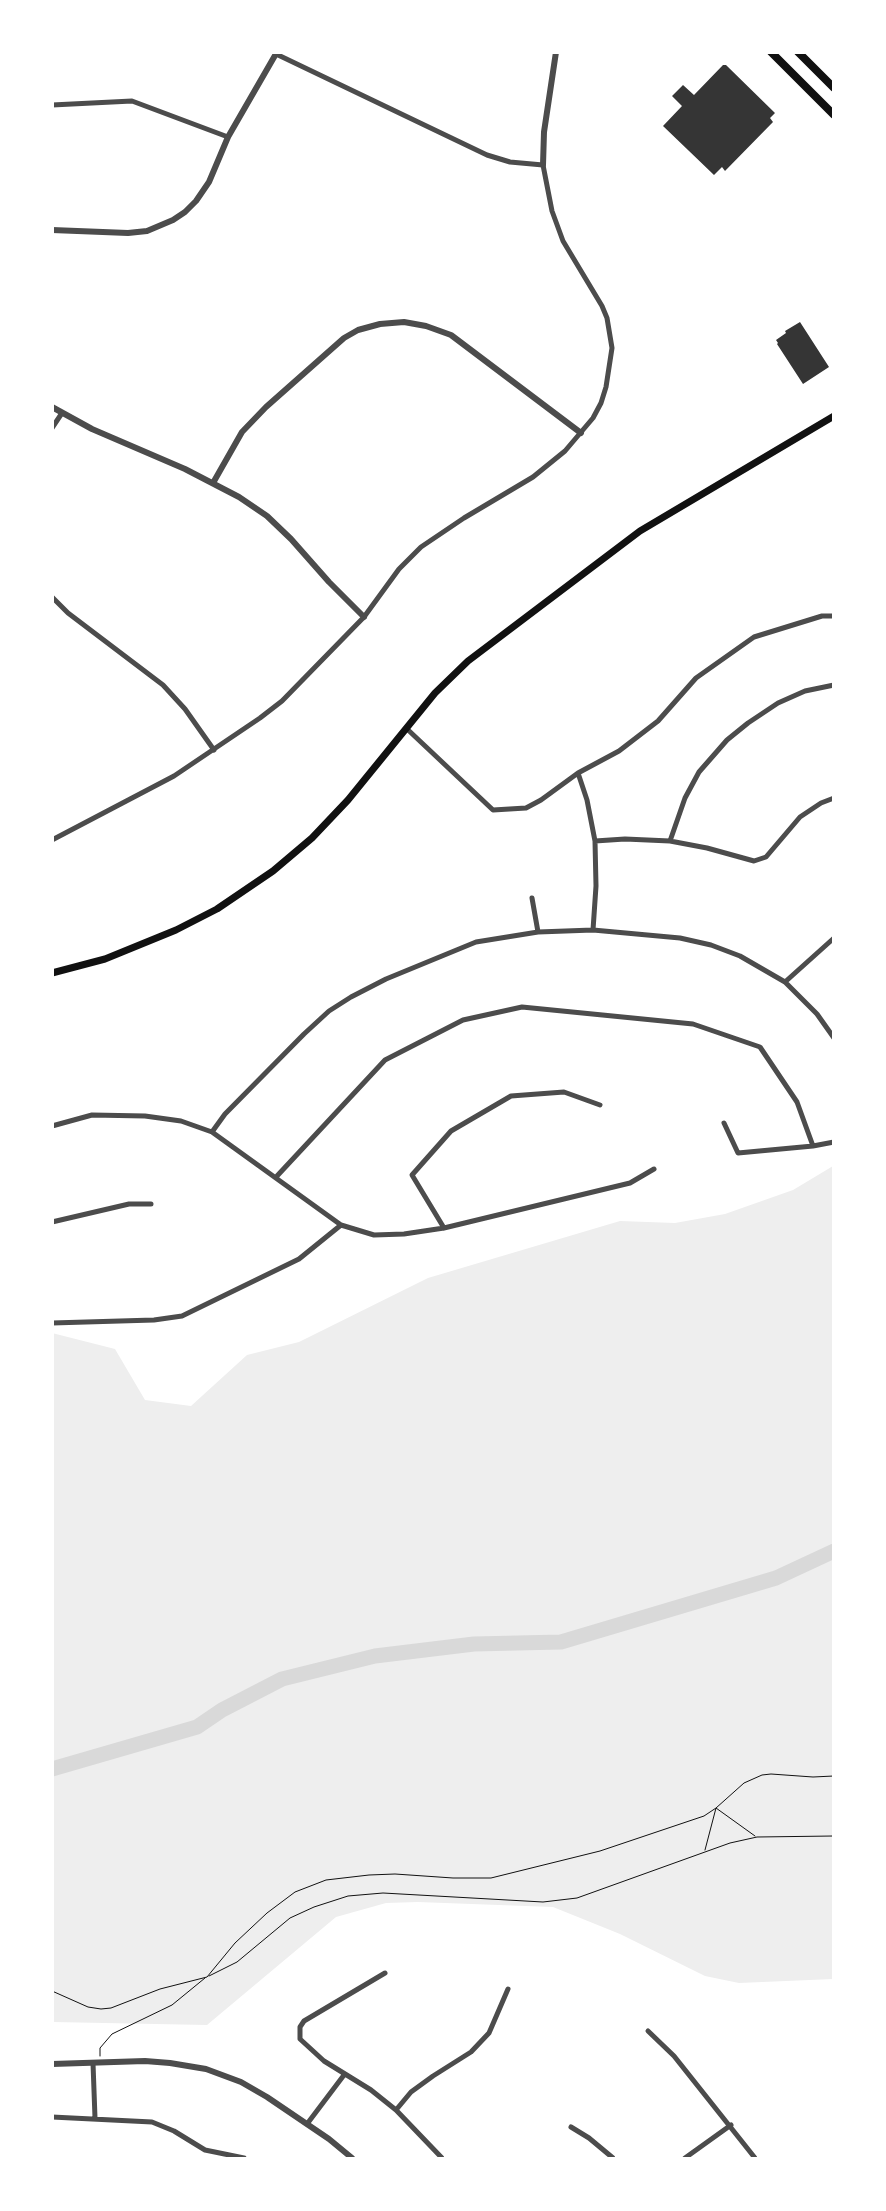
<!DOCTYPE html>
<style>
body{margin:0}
#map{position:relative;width:886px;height:2211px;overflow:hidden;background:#fff;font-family:Roboto,sans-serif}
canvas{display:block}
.frame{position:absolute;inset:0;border:54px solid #fff;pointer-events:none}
</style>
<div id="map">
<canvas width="886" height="2211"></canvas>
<div class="frame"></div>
</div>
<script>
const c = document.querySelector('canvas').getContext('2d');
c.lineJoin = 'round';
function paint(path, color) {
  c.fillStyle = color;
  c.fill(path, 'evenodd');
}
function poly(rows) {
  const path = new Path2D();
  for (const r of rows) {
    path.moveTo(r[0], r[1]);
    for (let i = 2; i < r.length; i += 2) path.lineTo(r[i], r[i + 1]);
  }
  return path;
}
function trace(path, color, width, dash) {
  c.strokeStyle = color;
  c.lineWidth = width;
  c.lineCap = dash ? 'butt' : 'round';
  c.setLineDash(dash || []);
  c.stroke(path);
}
paint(poly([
 [833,1166,833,1979,739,1983,705,1976,620,1934,553,1907,418,1902,386,1903,336,1917,207,2025,53,2022,52,1333,115,1349,145,1400,191,1406,247,1355,299,1342,428,1278,620,1221,675,1223,725,1214,793,1190]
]), '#eee');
trace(poly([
 [52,1769,197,1727,222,1710,282,1679,375,1656,474,1644,561,1642,776,1578,834,1551]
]), '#d9d9d9', 15);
paint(poly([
 [723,65,726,65,775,113,770,118,773,122,725,171,722,167,714,175,663,126,682,106,672,96,683,85,694,95],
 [800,322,829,367,803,384,777,344,778,343,776,340,786,333,785,331]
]), '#353535');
trace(poly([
 [705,1850,716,1808,755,1836],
 [209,1976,237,1962,290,1918,314,1907,348,1896,383,1893,543,1902,577,1898,730,1843,757,1837,834,1836],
 [52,1991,88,2007,101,2009,111,2008,160,1989,207,1977,235,1943,267,1913,295,1892,326,1880,369,1875,395,1874,453,1878,491,1878,600,1851,704,1816,716,1808,744,1783,762,1775,771,1774,813,1777,834,1776],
 [100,2056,100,2048,112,2034,172,2005,205,1978]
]), '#111', 1);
trace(poly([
 [52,105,132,101,228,137],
 [52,428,62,413],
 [52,597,68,613,163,685,185,709,214,750],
 [406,728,493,810,526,808,541,800,578,773,619,751,658,721,696,678,754,637,822,616,834,616],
 [578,773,587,800,595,841,596,886,593,930],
 [52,840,174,776,260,718,282,701,364,617,399,569,421,547,464,518,533,477,565,451,593,418,601,403,606,387,612,348,607,318,602,306,563,241,552,211,543,165,510,162,487,155,276,54],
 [595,841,625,839,670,841,707,848,754,861,766,857,800,817,821,803,834,798],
 [670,841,685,798,699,772,727,740,748,723,778,703,805,691,834,685],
 [532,898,538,932],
 [785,982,834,938],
 [724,1123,738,1153,813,1146,834,1142],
 [52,1126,92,1115,145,1116,181,1121,212,1132,341,1225,374,1235,404,1234,444,1228,630,1183,654,1169],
 [212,1132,225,1114,304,1034,329,1011,351,997,386,979,476,942,538,932,593,930,680,938,711,945,740,956,785,982,817,1014,834,1038],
 [277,1176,385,1060,463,1020,522,1007,693,1024,760,1047,797,1102,813,1146],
 [52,1222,129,1204,151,1204],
 [444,1228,412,1175,451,1131,511,1096,564,1092,600,1105],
 [52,1323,154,1320,182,1316,299,1259,341,1225],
 [385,1973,304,2021,300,2027,300,2039,324,2061,371,2090,396,2110,442,2158],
 [648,2031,674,2056,755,2158],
 [93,2063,95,2118],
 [396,2110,411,2092,433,2076,471,2052,489,2033,508,1989],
 [52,2117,152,2122,174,2131,205,2150,244,2158],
 [307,2124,344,2075],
 [571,2127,589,2138,613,2158],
 [685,2158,731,2125]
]), '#4c4c4c', 5);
trace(poly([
 [543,165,544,132,556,52],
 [52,230,128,233,147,231,173,220,185,212,196,201,209,182,228,137,277,52],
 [52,407,92,429,185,469,239,497,267,516,291,539,329,582,364,617],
 [213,483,242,432,266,407,344,338,358,330,380,324,404,322,426,326,451,335,581,433],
 [52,2064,145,2061,170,2063,206,2069,241,2082,267,2097,329,2139,352,2158]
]), '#4c4c4c', 6);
trace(poly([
 [52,973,105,959,176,930,217,909,273,871,312,838,348,800,435,693,468,661,640,531,834,416]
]), '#111', 7);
trace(poly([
 [771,52,834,115],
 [798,52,834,88]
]), '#111', 8);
</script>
